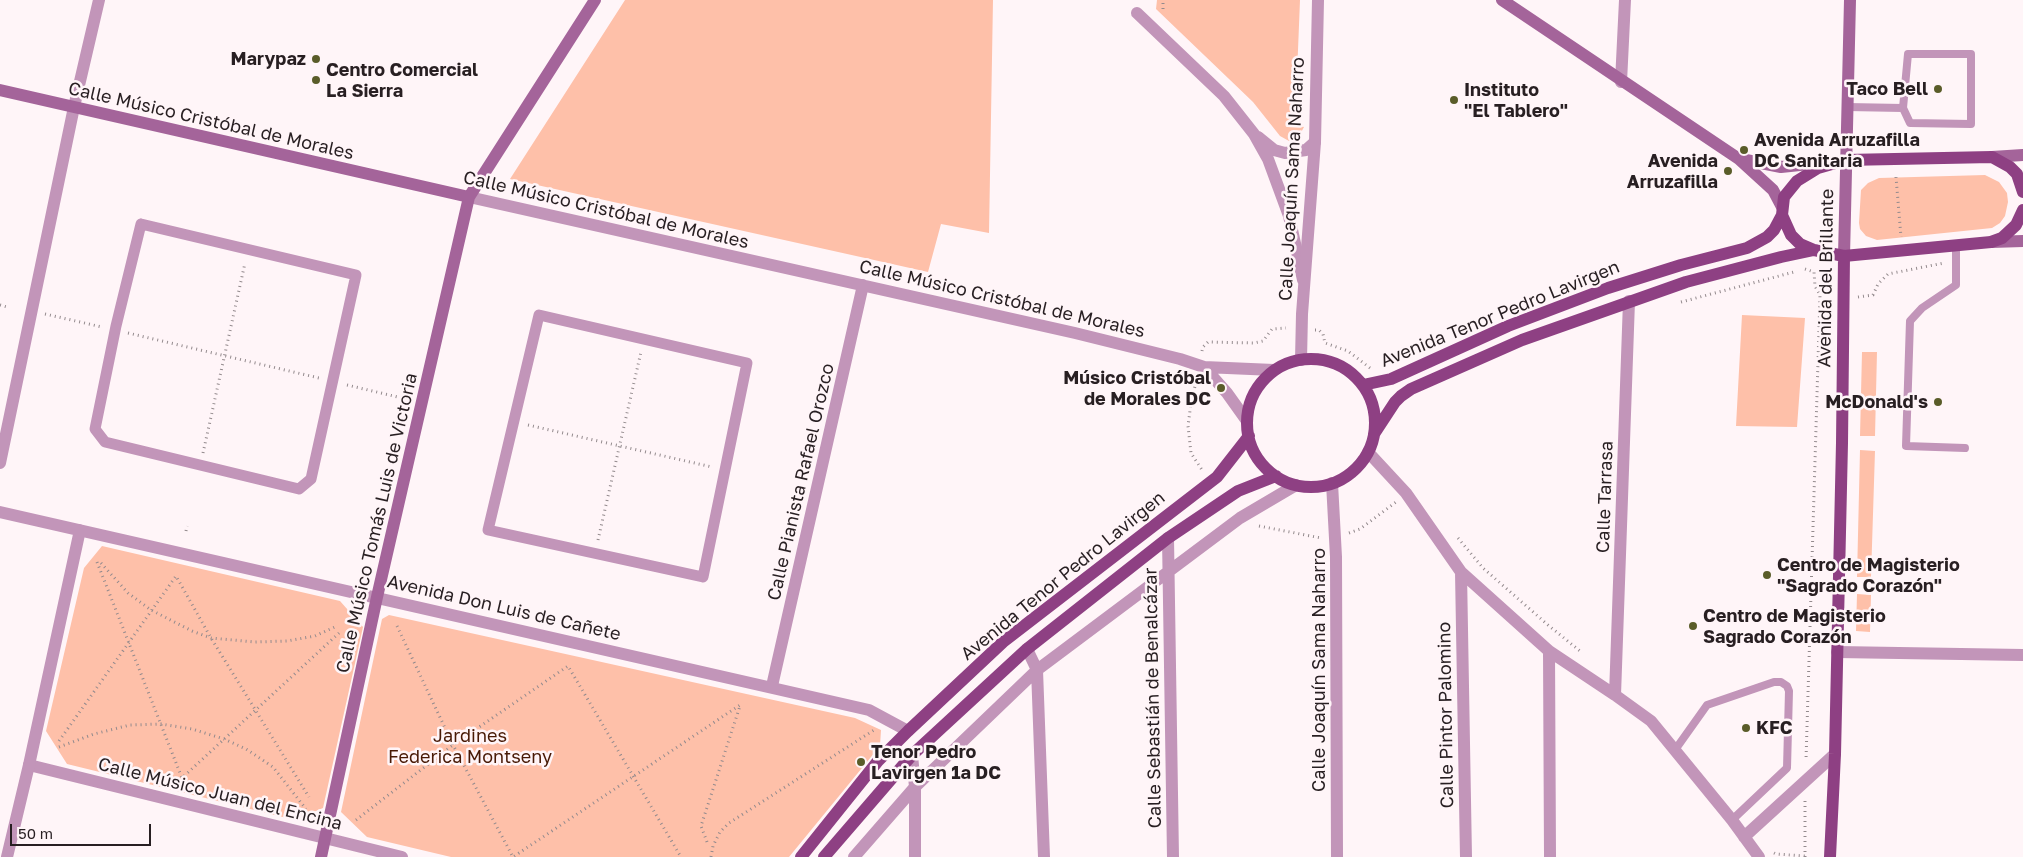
<!DOCTYPE html>
<meta charset="utf-8">
<style>
body{margin:0}
#map{position:relative;width:2023px;height:857px;overflow:hidden;background:#fff5f8;font-family:"Golos Text",sans-serif}
canvas{display:block}
.scale{position:absolute;left:10px;top:824px;width:141px;height:22px;box-sizing:border-box;border:2px solid #281f22;border-top:0;padding-left:6px;font-size:15px;line-height:18px;white-space:nowrap;color:#281f22;-webkit-text-stroke:4px #fff5f8;paint-order:stroke}
</style>
<div id="map">
<canvas width="2023" height="857"></canvas>
<div class="scale">50 m</div>
</div>
<script>
const c = document.querySelector('canvas').getContext('2d');
c.lineJoin = 'round';
function paint(path, color) {
  c.fillStyle = color;
  c.fill(path, 'evenodd');
}
function poly(rows) {
  const path = new Path2D();
  for (const r of rows) {
    if (r.length === 3) {
      path.moveTo(r[0] + r[2], r[1]);
      path.arc(r[0], r[1], r[2], 0, 2 * Math.PI);
      continue;
    }
    path.moveTo(r[0], r[1]);
    for (let i = 2; i < r.length; i += 2) path.lineTo(r[i], r[i + 1]);
  }
  return path;
}
function trace(path, color, width, dash) {
  c.strokeStyle = color;
  c.lineWidth = width;
  c.lineCap = dash ? 'butt' : 'round';
  c.setLineDash(dash || []);
  c.stroke(path);
}
function drawText(font, color, halo, rows, align = 'center') {
  c.font = font + ' "Golos Text",sans-serif';
  c.lineWidth = 5;
  c.setLineDash([]);
  c.textBaseline = 'middle';
  c.strokeStyle = halo;
  c.fillStyle = color;
  for (const [text, x, y, turn = 0] of rows) {
    c.save();
    c.translate(x, y);
    c.rotate((+turn || 0) * Math.PI / 180);
    c.textAlign = isNaN(turn) ? turn : align;
    if (halo) c.strokeText(text, 0, 0);
    c.fillText(text, 0, 0);
    c.restore();
  }
}
paint(poly([
 [625,0,993,0,989,233,941,224,928,272,510,179],
 [1157,0,1300,0,1295,125,1304,127,1297,140,1289,141,1280,136,1253,102,1156,9],
 [1985,175,1999,182,2007,193,2008,202,2005,216,2000,223,1992,228,1877,240,1866,236,1860,229,1859,223,1861,190,1868,183,1879,178],
 [1742,315,1805,318,1797,427,1736,426],
 [1862,352,1877,352,1875,436,1860,436],
 [1860,450,1875,451,1871,577,1857,577],
 [102,546,340,601,363,627,323,808,295,820,67,764,46,731,84,568],
 [1857,594,1871,595,1870,632,1856,631],
 [389,615,855,718,881,730,880,746,789,857,451,857,367,837,341,812,382,619]
]), '#fec0a9');
trace(poly([
 [1163,9,1163,0],
 [1896,177,1901,237],
 [1805,269,1814,272,1815,286,1820,295,1806,760],
 [1858,297,1873,295,1878,284,1888,274,1944,263],
 [1681,302,1794,272],
 [0,305,7,307],
 [45,314,102,327],
 [1315,330,1319,330,1323,334,1325,343,1348,351,1370,368],
 [128,333,319,378],
 [1202,351,1203,347,1208,342,1254,343,1263,341,1272,329,1286,328],
 [1196,382,1191,403,1188,426,1191,453,1202,470],
 [347,385,402,398],
 [528,425,712,467],
 [203,453,245,263],
 [1259,526,1321,538],
 [186,531,187,526],
 [1349,533,1360,529,1396,502],
 [1458,538,1483,568,1548,625,1580,651],
 [598,540,641,352],
 [97,562,182,778,339,633],
 [101,563,128,593,151,610,192,631,211,638,255,642,287,641,315,636,337,626],
 [397,626,453,745,513,857,740,705],
 [59,741,176,576,211,638,309,797],
 [59,747,94,734,130,725,161,724,192,729,224,739,246,749,273,767,306,809],
 [356,820,453,745,568,666,681,857],
 [707,842,701,826,740,706],
 [1774,853,1776,854,1805,856],
 [711,857,713,846,720,832,729,823,874,730],
 [1805,857,1805,801]
]), '#938a8d', 3, [1, 4]);
trace(poly([
 [1908,54,1971,54,1971,124,1910,123,1903,108,1908,54],
 [1847,107,1903,108],
 [1956,245,1956,285,1922,308,1910,321,1906,446,1965,448],
 [1675,750,1707,705,1774,682,1781,682,1787,686,1789,691,1787,768,1732,820]
]), '#c295b9', 8);
trace(poly([
 [141,224,356,275,311,479,299,489,105,442,95,429,116,326,141,224],
 [539,315,747,363,703,577,488,530,539,315]
]), '#c295b9', 11);
trace(poly([
 [1137,13,1224,96,1254,134,1268,159,1289,216,1303,280],
 [1621,82,1625,0],
 [74,107,99,0],
 [1258,137,1274,150,1285,153,1306,150,1315,142],
 [469,197,1075,333,1180,359,1204,367,1274,370],
 [1204,367,1227,393,1247,421],
 [1368,452,1406,493,1461,572,1549,651,1615,695,1651,721,1732,820,1759,857],
 [1168,538,1173,857],
 [1461,572,1466,857],
 [1027,649,1037,670,1044,857],
 [1549,651,1550,857],
 [1837,652,2023,655],
 [772,686,863,285],
 [1615,695,1629,301],
 [912,755,915,787,915,857],
 [29,765,402,857],
 [1744,837,1835,754],
 [854,857,915,787,1037,670,1240,518,1296,485]
]), '#c295b9', 12);
trace(poly([
 [1301,360,1302,314,1315,142,1318,0],
 [0,463,74,107],
 [1332,483,1336,557,1337,857],
 [0,512,869,710,908,731],
 [7,857,29,765,80,530]
]), '#c295b9', 12);
trace(poly([
 [1502,0,1739,159,1773,190,1782,207],
 [0,90,469,197],
 [1992,157,2023,155],
 [1741,159,1781,167,1828,162],
 [1991,242,2023,241],
 [1844,256,1850,0],
 [321,857,377,597,469,197,595,0]
]), '#a4649a', 12);
trace(poly([
 [2023,192,2017,174,2010,167,1992,157,1846,160,1818,168,1797,181,1784,197,1782,215,1791,235,1800,244,1814,250,1844,256,1991,242,2002,238,2016,225,2023,210],
 [1311,423,64],
 [1363,385,1391,379,1508,326,1608,288,1681,265,1747,248,1767,237,1774,230,1782,215],
 [1374,434,1395,402,1401,396,1411,389,1522,340,1686,282,1781,257,1814,250],
 [801,857,878,761,908,731,1003,642,1217,477,1249,436],
 [824,857,912,755,1027,649,1168,538,1238,491,1276,476],
 [1830,857,1835,754,1842,443,1844,256]
]), '#8e4083', 12);
for (const [x, y, r, color] of [
 [316,59,5,"#5a5c29"],
 [316,80,5,"#5a5c29"],
 [1938,89,5,"#5a5c29"],
 [1454,100,5,"#5a5c29"],
 [1744,150,5,"#5a5c29"],
 [1728,171,5,"#5a5c29"],
 [1221,388,5,"#5a5c29"],
 [1938,402,5,"#5a5c29"],
 [1767,575,5,"#5a5c29"],
 [1693,626,5,"#5a5c29"],
 [1746,728,5,"#5a5c29"],
 [861,762,5,"#5a5c29"]
]) {
  const dot = new Path2D();
  dot.arc(x, y, r, 0, 2 * Math.PI);
  c.fillStyle = color;
  c.fill(dot);
  trace(dot, '#fff5f8', 2);
}
drawText('bold 18px', '#281f22', '#fff5f8', [
 ["Marypaz",306,59,"right"],
 ["Centro Comercial",326,70],
 ["La Sierra",326,91],
 ["Taco Bell",1928,89,"right"],
 ["Instituto",1464,90],
 ["\"El Tablero\"",1464,111],
 ["Avenida Arruzafilla",1754,140],
 ["DC Sanitaria",1754,161],
 ["Avenida",1718,161,"right"],
 ["Arruzafilla",1718,182,"right"],
 ["Músico Cristóbal",1211,378,"right"],
 ["de Morales DC",1211,399,"right"],
 ["McDonald's",1928,402,"right"],
 ["Centro de Magisterio",1777,565],
 ["\"Sagrado Corazón\"",1777,586],
 ["Centro de Magisterio",1703,616],
 ["Sagrado Corazón",1703,637],
 ["KFC",1756,728],
 ["Tenor Pedro",871,752],
 ["Lavirgen 1ª DC",871,773]
], 'left');
drawText('18px', '#281f22', '#fff5f8', [
 ["Calle Músico Cristóbal de Morales",211,121,13],
 ["Calle Joaquín Sama Naharro",1292,179,-87],
 ["Calle Músico Cristóbal de Morales",606,210,13],
 ["Avenida del Brillante",1826,278,-89],
 ["Calle Músico Cristóbal de Morales",1002,299,13],
 ["Avenida Tenor Pedro Lavirgen",1500,314,-22],
 ["Calle Pianista Rafael Orozco",801,482,-77],
 ["Calle Tarrasa",1605,497,-88],
 ["Calle Músico Tomás Luis de Victoria",377,523,-77],
 ["Avenida Tenor Pedro Lavirgen",1063,576,-39],
 ["Avenida Don Luis de Cañete",504,608,13],
 ["Calle Joaquín Sama Naharro",1319,670,-90],
 ["Calle Sebastián de Benalcázar",1153,698,-91],
 ["Calle Pintor Palomino",1446,715,-91],
 ["Calle Músico Juan del Encina",220,794,14]
]);
drawText('18px', '#481905', '#fff5f8', [
 ["Jardines",470,736],
 ["Federica Montseny",470,757]
]);
</script>
